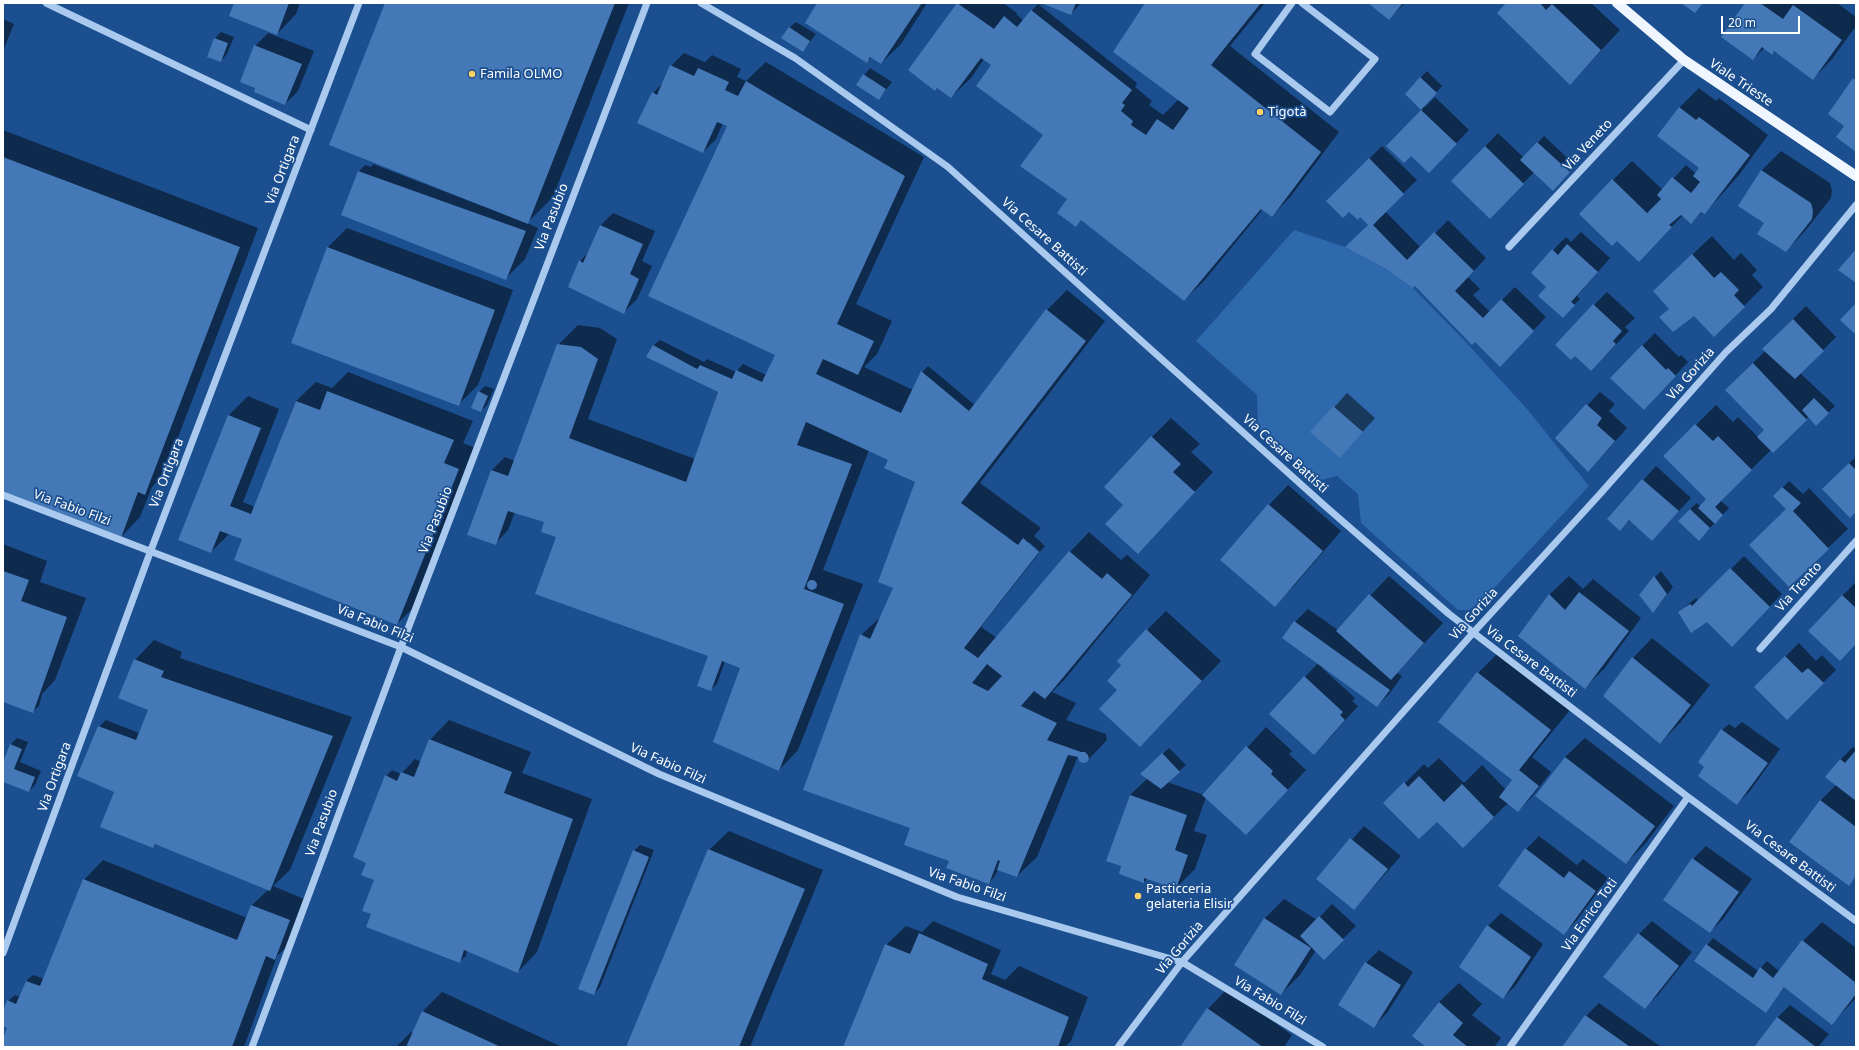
<!DOCTYPE html>
<meta charset="utf-8">
<style>
body{margin:0}
#map{position:relative;width:1859px;height:1050px;overflow:hidden;background:#1b4f8f;font-family:"Noto Sans",sans-serif}
canvas{display:block}
.frame{position:absolute;inset:0;border:4px solid #fff;pointer-events:none}
.scale{position:absolute;left:1721px;top:16px;width:79px;height:18px;box-sizing:border-box;border:2px solid #fff;border-top:0;padding-left:5px;font-size:12px;line-height:14px;white-space:nowrap;color:#fff;-webkit-text-stroke:3px #1b4f8f;paint-order:stroke}
</style>
<div id="map">
<canvas width="1859" height="1050"></canvas>
<div class="frame"></div>
<div class="scale">20 m</div>
</div>
<script>
const c = document.querySelector('canvas').getContext('2d');
c.lineJoin = 'round';
function paint(path, color) {
  c.fillStyle = color;
  c.fill(path, 'evenodd');
}
function poly(rows) {
  const path = new Path2D();
  for (const r of rows) {
    if (r.length === 3) {
      path.moveTo(r[0] + r[2], r[1]);
      path.arc(r[0], r[1], r[2], 0, 2 * Math.PI);
      continue;
    }
    path.moveTo(r[0], r[1]);
    for (let i = 2; i < r.length; i += 2) path.lineTo(r[i], r[i + 1]);
  }
  return path;
}
function trace(path, color, width, dash) {
  c.strokeStyle = color;
  c.lineWidth = width;
  c.lineCap = dash ? 'butt' : 'round';
  c.setLineDash(dash || []);
  c.stroke(path);
}
function drawText(font, color, halo, rows, align = 'center') {
  c.font = font + ' "Noto Sans",sans-serif';
  c.lineWidth = 3.5;
  c.setLineDash([]);
  c.textBaseline = 'middle';
  c.strokeStyle = halo;
  c.fillStyle = color;
  for (const [text, x, y, turn = 0] of rows) {
    c.save();
    c.translate(x, y);
    c.rotate((+turn || 0) * Math.PI / 180);
    c.textAlign = isNaN(turn) ? turn : align;
    if (halo) c.strokeText(text, 0, 0);
    c.fillText(text, 0, 0);
    c.restore();
  }
}
paint(poly([
 [1294,230,1345,247,1386,269,1413,288,1465,341,1527,409,1589,486,1485,598,1469,610,1458,610,1361,523,1358,494,1337,476,1318,481,1258,428,1257,395,1196,341]
]), '#2e69ad');
paint(poly([
 [235,3,300,3,296,14,277,34],
 [386,3,629,3,553,197,527,223,538,228,525,259,506,278,354,183,359,171,365,165,371,167,373,164,482,206,482,205],
 [819,3,927,3,901,44,881,63,872,57,866,62],
 [959,3,1003,3,1017,13,1016,14,1023,20,1038,4,1137,83,1135,87,1152,101,1149,105,1163,115,1179,99,1147,3,1265,3,1230,46,1339,132,1291,196,1272,216,1263,209,1204,281,1184,300,1082,219,1076,225,1044,135,997,60,984,59,971,78,951,97,909,70],
 [1044,3,1081,3,1071,14],
 [1369,3,1405,3,1389,19],
 [1508,3,1591,3,1620,30,1570,84],
 [1746,3,1837,3,1856,17,1856,26,1832,59,1813,79,1775,51,1772,53,1764,48,1753,59],
 [3,19,14,24,3,51],
 [796,22,816,34,803,51,789,28],
 [221,32,234,37,227,54,221,61,215,38],
 [268,33,314,51,298,91,285,104,257,88,255,46],
 [684,53,705,62,712,55,741,69,737,77,746,81,766,62,924,157,856,304,892,321,877,354,864,367,913,390,922,372,928,366,975,405,1047,310,1067,290,1105,321,980,483,1041,528,1034,536,1045,546,1040,552,1029,542,1029,544,1039,553,981,627,997,638,1070,552,1089,532,1121,560,1127,555,1150,575,1065,679,1052,692,1076,703,1066,720,1106,734,1107,740,1088,760,1078,756,1037,857,1017,876,998,869,995,876,989,883,950,861,911,829,861,635,882,616,894,587,916,483,889,459,869,450,823,570,863,584,798,750,779,770,742,668,725,661,717,684,710,690,709,656,557,536,546,522,515,512,508,530,495,544,469,534,492,470,505,457,515,461,558,345,578,325,600,328,617,339,588,419,695,459,718,392,653,346,660,340,704,362,707,359,736,372,743,364,766,375,776,355,731,121,723,123,716,139,703,152,653,93,665,81,671,66],
 [870,68,892,82,879,99,857,85],
 [1427,71,1442,86,1424,106,1425,107,1435,97,1469,130,1442,158,1411,155,1388,146,1422,110,1406,93],
 [1699,88,1716,101,1719,98,1768,135,1739,175,1705,213,1702,212,1691,223,1682,216,1658,241,1613,180,1632,161,1663,190,1686,165,1696,174,1701,168,1679,108],
 [3,130,258,228,164,474,152,487,140,517,121,537,3,492],
 [1498,133,1524,158,1544,136,1575,165,1559,183,1534,172,1490,218,1452,181],
 [1382,146,1417,180,1385,211,1421,248,1448,220,1486,258,1468,277,1480,289,1473,295,1490,312,1515,287,1546,317,1500,366,1360,216,1327,201],
 [1781,151,1830,183,1832,191,1831,198,1805,231,1786,251,1765,222,1739,206,1762,170],
 [613,213,655,231,642,261,652,266,637,299,624,312,580,261,589,252,600,226],
 [347,228,513,290,478,385,458,405,328,247],
 [1581,232,1610,258,1577,296,1580,299,1569,310,1548,287,1553,250,1566,237,1571,242],
 [1712,236,1734,260,1741,253,1757,270,1752,275,1763,287,1744,306,1694,315,1670,308,1674,272],
 [1607,292,1635,318,1625,327,1629,331,1604,357,1575,355,1594,305],
 [1806,306,1836,337,1800,373,1835,406,1816,424,1809,416,1773,451,1771,450,1720,500,1729,508,1705,533,1690,509,1697,503,1701,507,1708,499,1665,456,1716,405,1733,422,1738,417,1758,437,1765,430,1726,390,1765,351,1772,340],
 [1655,333,1679,357,1681,355,1688,362,1657,395,1642,346],
 [348,372,473,421,463,443,478,449,417,604,397,624,245,534,230,533,211,552,229,415,248,396,279,409,243,502,255,507,296,401,316,382,332,388],
 [485,386,494,389,487,405,481,411,479,392],
 [1600,392,1615,404,1609,411,1627,428,1601,457,1556,438],
 [1347,393,1375,418,1340,457,1312,432],
 [1171,418,1200,444,1191,452,1213,472,1138,553,1125,505,1152,437],
 [1856,457,1856,511,1836,476],
 [1656,466,1691,498,1652,540,1630,520,1620,529,1608,519],
 [1789,481,1803,494,1809,488,1848,529,1789,585,1787,509,1775,496],
 [1288,485,1341,531,1294,586,1275,605,1222,560,1269,505],
 [3,544,47,561,40,582,86,598,55,680,42,694,39,706,32,712,3,701],
 [1744,556,1782,594,1732,645,1707,621,1679,612,1696,598,1699,601],
 [1661,571,1673,587,1659,605,1655,577],
 [1389,576,1443,623,1397,673,1402,676,1390,693,1377,706,1323,667,1322,668,1355,698,1352,701,1358,706,1327,741,1305,677,1318,663,1283,638,1295,622,1308,609,1338,630],
 [1569,576,1583,589,1593,579,1641,618,1604,669,1584,688,1549,595],
 [1855,583,1856,583,1856,644,1842,596],
 [1166,611,1221,661,1140,746,1118,690,1147,630],
 [1652,638,1710,685,1680,723,1660,743,1604,696,1633,658],
 [154,640,182,652,180,658,352,717,290,870,273,886,309,901,294,940,277,956,244,1047,3,1047,3,1041,8,1027,3,1025,3,1014,8,1001,15,995,20,997,26,981,33,975,44,979,84,880,103,860,247,918,252,905,269,889,157,843,153,847,117,788,99,727,106,720,139,733,149,709,135,660],
 [1799,643,1816,661,1822,655,1836,670,1787,718,1755,687],
 [1498,653,1570,710,1532,757,1551,772,1531,798,1518,811,1508,803,1463,847,1437,820,1385,803,1424,764,1428,768,1439,758,1464,783,1482,765,1506,790,1517,774,1440,722,1478,673],
 [449,720,531,752,522,773,592,799,537,952,518,972,467,951,466,956,459,962,371,915,377,875,368,859,386,776,392,770,401,774,415,759,421,762,430,740],
 [1742,722,1780,749,1750,791,1737,804,1708,763,1722,730,1729,724,1735,728],
 [1266,727,1292,751,1289,754,1306,770,1246,834,1206,797,1194,831,1207,835,1195,869,1176,888,1148,878,1144,882,1123,866,1108,860,1130,795,1148,778,1142,774,1169,748,1186,765,1167,782,1204,795],
 [17,738,28,742,20,762,41,771,35,785,29,791,3,781,3,765,11,744],
 [1585,738,1674,806,1645,844,1626,863,1565,757],
 [1853,747,1856,749,1856,877,1849,885,1820,801,1836,785,1840,760],
 [1364,826,1401,856,1354,909,1318,879],
 [729,831,823,870,750,1047,627,1047,709,850],
 [1539,836,1577,865,1583,859,1608,878,1577,920,1564,933,1526,849],
 [640,845,654,850,600,987,594,994,634,851],
 [1706,846,1752,879,1723,919,1710,932,1693,859],
 [1284,899,1317,920,1332,904,1356,926,1324,958,1316,950,1300,975,1281,994,1235,965,1265,918],
 [1501,913,1543,944,1516,985,1503,998,1460,967,1488,926],
 [933,921,1001,950,991,974,1005,980,1019,966,1088,997,1071,1041,1065,1047,844,1047,886,945,906,926,922,932],
 [1652,921,1692,952,1658,995,1644,1008,1605,977,1639,934],
 [1822,922,1856,948,1856,998,1832,1023,1785,986,1765,1012,1695,960,1713,938,1758,971,1767,961,1779,971,1803,941],
 [1379,950,1413,972,1387,1013,1374,1026,1366,963],
 [1459,983,1482,1004,1472,1015,1501,1038,1494,1047,1427,1047,1439,1002],
 [1227,989,1292,1035,1284,1047,1181,1047,1208,1009],
 [442,992,562,1047,396,1047,411,1032,413,1033,423,1011],
 [1599,1003,1661,1047,1564,1047,1586,1016],
 [1790,1005,1829,1034,1818,1047,1755,1047,1777,1018]
]), '#0007');
paint(poly([
 [234,3,289,3,277,35,229,16],
 [385,3,615,3,528,224,329,145],
 [817,3,922,3,881,64,870,57,867,63,805,23],
 [957,3,994,29,1004,16,1017,27,1031,10,1132,90,1122,103,1125,105,1121,111,1133,121,1131,125,1146,135,1157,119,1173,130,1189,108,1113,52,1145,3,1261,3,1211,65,1321,152,1272,217,1261,209,1184,301,1081,220,1076,227,1057,213,1067,199,1020,166,1043,135,976,86,991,65,981,58,951,98,937,88,935,91,908,70],
 [1041,3,1076,3,1071,15],
 [1368,3,1403,3,1389,20],
 [1506,3,1540,3,1546,10,1552,4,1601,50,1570,85,1497,13],
 [1681,3,1703,3,1695,13],
 [1745,3,1760,3,1783,19,1793,5,1842,40,1813,80,1774,51,1772,55,1762,47,1753,60,1721,37],
 [789,27,810,41,803,52,781,38],
 [214,38,228,43,221,62,207,57],
 [254,45,302,64,285,105,254,92,255,88,240,82],
 [670,65,694,76,698,68,729,82,725,90,738,96,746,81,905,176,837,324,874,341,858,375,823,359,816,374,901,413,921,371,969,411,1046,309,1086,341,961,503,1018,545,1023,538,1039,552,964,648,978,658,1069,551,1102,579,1107,573,1132,595,1045,699,1034,691,1021,706,1057,723,1047,740,1081,752,1085,752,1088,755,1089,759,1087,762,1083,763,1079,761,1078,757,1068,755,1017,877,997,870,1000,861,998,860,989,884,946,868,949,861,904,845,910,828,803,790,860,634,870,639,893,588,878,582,915,482,884,468,888,460,806,422,797,445,852,464,804,589,844,604,779,771,713,742,740,668,722,661,711,691,697,686,708,656,535,594,556,537,541,532,544,522,508,511,496,545,467,535,491,470,508,476,557,344,581,347,598,359,569,438,686,482,718,392,646,357,653,345,697,369,700,365,732,379,736,370,762,382,775,355,648,296,727,126,717,122,703,153,637,123,652,92,657,95],
 [987,664,1002,676,988,691,972,683],
 [863,74,886,89,879,100,856,85],
 [1420,77,1437,93,1421,110,1405,94],
 [1853,78,1856,81,1856,152,1836,137,1844,126,1828,114],
 [1679,107,1696,120,1699,117,1750,155,1705,214,1701,212,1691,224,1681,215,1669,225,1672,227,1639,262,1617,241,1612,246,1579,214,1612,179,1647,213,1661,199,1657,195,1672,177,1691,193,1700,182,1693,176,1699,168,1657,136],
 [1421,110,1457,144,1429,173,1411,156,1404,163,1386,146],
 [1537,142,1570,172,1553,191,1520,160],
 [1485,146,1524,184,1490,219,1451,181],
 [3,157,240,247,145,495,138,492,121,538,3,493],
 [1369,158,1404,194,1373,225,1407,260,1434,232,1474,271,1455,291,1483,318,1501,299,1534,331,1500,367,1475,342,1472,345,1415,286,1413,288,1386,269,1345,247,1368,225,1360,217,1358,220,1349,212,1343,218,1326,201],
 [1761,170,1811,203,1813,211,1812,219,1786,252,1757,234,1764,223,1738,206],
 [358,171,526,231,506,280,341,215],
 [600,225,643,244,630,274,639,279,624,314,568,287,579,260,583,263],
 [1567,244,1598,272,1571,302,1575,305,1563,318,1538,296,1546,287,1531,273,1552,249,1558,255],
 [327,247,495,310,459,406,291,343],
 [1856,249,1856,283,1838,270],
 [1692,254,1714,278,1721,272,1739,290,1734,295,1745,307,1714,337,1694,316,1673,332,1659,317,1669,309,1653,291],
 [1593,304,1622,331,1613,341,1616,344,1591,371,1575,356,1571,360,1555,345],
 [1855,304,1856,305,1856,335,1840,320],
 [1793,319,1824,351,1795,379,1762,349],
 [1642,345,1666,370,1668,368,1676,376,1644,410,1610,378],
 [1753,363,1807,420,1773,453,1757,437,1764,430,1725,390],
 [327,391,454,440,444,463,459,469,397,625,234,560,242,539,220,531,211,553,178,540,228,415,261,428,230,506,251,514,296,401,320,410],
 [478,391,488,396,481,412,471,408],
 [1814,398,1829,413,1816,426,1802,410],
 [1586,404,1602,418,1597,425,1615,441,1588,472,1555,438],
 [1333,406,1363,432,1340,458,1310,432],
 [1695,424,1713,441,1718,436,1752,470,1715,507,1723,515,1715,524,1698,508,1706,499,1663,456],
 [1151,436,1181,464,1173,472,1195,492,1138,554,1105,524,1123,505,1104,487],
 [1849,463,1856,470,1856,512,1850,518,1822,489],
 [1642,479,1679,511,1652,541,1629,520,1620,531,1607,519],
 [1782,487,1801,503,1793,511,1829,549,1789,587,1749,545,1786,509,1773,496],
 [1268,504,1323,551,1275,607,1220,560],
 [1690,509,1710,528,1699,541,1678,521],
 [1730,568,1770,607,1732,647,1707,622,1691,633,1678,612,1690,604,1692,606],
 [3,571,29,580,21,601,67,617,33,713,3,702],
 [1654,576,1667,594,1653,613,1639,595],
 [812,585,5],
 [1579,592,1629,631,1585,689,1518,636,1549,594,1565,610],
 [1369,594,1424,643,1391,680,1336,631],
 [1842,595,1856,608,1856,644,1840,661,1808,631],
 [1294,621,1390,690,1377,707,1282,638],
 [1146,629,1202,681,1140,747,1099,709,1117,690,1107,681,1121,665,1117,661],
 [1785,656,1802,673,1808,668,1824,683,1787,720,1754,687],
 [1632,657,1691,705,1660,744,1603,696],
 [134,659,164,671,161,677,333,736,270,891,155,844,153,848,100,827,114,792,77,776,98,726,136,740,148,710,118,698],
 [1477,672,1551,730,1519,770,1539,786,1518,812,1499,797,1512,780,1438,722],
 [1304,676,1343,712,1340,715,1345,720,1314,755,1269,714],
 [1721,729,1768,763,1737,805,1698,776,1704,767,1698,762],
 [429,739,512,772,504,793,573,819,518,973,464,950,460,963,366,927,371,914,362,911,374,880,361,875,366,863,353,857,385,775,397,781,401,772,414,777],
 [10,744,22,749,14,769,35,777,29,792,3,782,3,762],
 [1246,746,1273,771,1271,774,1288,790,1246,835,1202,795],
 [1856,750,1856,801,1825,777,1840,759,1845,763],
 [1162,753,1180,772,1161,789,1140,774],
 [1565,757,1655,826,1626,864,1535,796],
 [1419,776,1444,802,1462,784,1494,817,1463,848,1437,822,1419,839,1383,803,1404,782,1408,787],
 [1130,795,1187,815,1175,850,1188,855,1176,889,1144,878,1144,883,1119,874,1121,866,1106,861],
 [1820,800,1856,827,1856,876,1849,886,1789,842],
 [1350,838,1388,869,1354,910,1316,879],
 [1525,848,1564,878,1569,871,1596,891,1564,935,1498,886],
 [708,849,805,889,762,991,739,1047,626,1047],
 [633,850,649,857,594,995,578,989],
 [1692,858,1739,892,1710,933,1663,900],
 [83,879,237,940,251,905,290,920,275,960,266,956,232,1047,3,1047,3,1038,7,1028,3,1026,3,1011,7,1000,16,1004,26,981,40,986],
 [1319,916,1344,940,1324,960,1300,936],
 [1264,918,1311,948,1281,995,1234,965],
 [1487,925,1531,957,1503,999,1459,967],
 [919,933,988,964,982,979,1069,1017,1058,1047,843,1047,885,944,910,954],
 [1638,933,1679,966,1645,1009,1603,977],
 [1802,940,1856,983,1856,994,1832,1025,1784,987,1766,1013,1694,961,1706,944,1753,978,1760,967,1773,978],
 [1365,962,1401,985,1374,1028,1338,1005],
 [1439,1002,1463,1023,1453,1035,1468,1047,1426,1047,1412,1036],
 [1207,1008,1263,1047,1180,1047],
 [422,1011,501,1047,406,1047],
 [1585,1015,1626,1044,1630,1047,1562,1047],
 [1777,1017,1816,1047,1754,1047]
]), '#4478b7');
trace(poly([
 [46,3,311,130],
 [701,3,795,58,948,167,1325,506,1449,614,1688,797,1856,921],
 [1292,3,1255,54,1330,112,1375,59,1302,3],
 [1509,247,1684,60],
 [3,495,401,647,659,774,957,897,1182,962,1323,1047],
 [1760,649,1856,541],
 [3,953,151,550,359,3],
 [252,1047,401,647,647,3],
 [1118,1047,1182,962,1473,633,1600,494,1726,352,1771,309,1856,205],
 [1510,1047,1688,797]
]), '#a9c9ee', 7);
trace(poly([
 [1617,3,1684,60,1856,176]
]), '#f0f6ff', 10);
for (const [x, y, r, color] of [
 [472,74,4,"#ffd166"],
 [1260,112,4,"#ffd166"],
 [1138,896,4,"#ffd166"]
]) {
  const dot = new Path2D();
  dot.arc(x, y, r, 0, 2 * Math.PI);
  c.fillStyle = color;
  c.fill(dot);
  trace(dot, '#1b4f8f', 1.5);
}
drawText('13px', '#fff', '#1b4f8f', [
 ["Famila OLMO",480,74],
 ["Tigotà",1268,112],
 ["Pasticceria",1146,889],
 ["gelateria Elisir",1146,904]
], 'left');
drawText('13px', '#fff', '#1b4f8f', [
 ["Viale Trieste",1741,83,34],
 ["Via Veneto",1588,145,-47],
 ["Via Ortigara",283,170,-69],
 ["Via Pasubio",552,217,-69],
 ["Via Cesare Battisti",1044,237,42],
 ["Via Gorizia",1691,374,-49],
 ["Via Cesare Battisti",1285,454,42],
 ["Via Ortigara",167,473,-69],
 ["Via Fabio Filzi",72,508,20],
 ["Via Pasubio",436,520,-69],
 ["Via Trento",1799,587,-48],
 ["Via Gorizia",1474,614,-48],
 ["Via Fabio Filzi",375,624,22],
 ["Via Cesare Battisti",1531,662,37],
 ["Via Fabio Filzi",668,764,24],
 ["Via Ortigara",55,777,-70],
 ["Via Pasubio",322,823,-70],
 ["Via Cesare Battisti",1790,857,37],
 ["Via Fabio Filzi",967,885,19],
 ["Via Enrico Toti",1590,915,-55],
 ["Via Gorizia",1180,948,-50],
 ["Via Fabio Filzi",1270,1001,31]
]);
</script>
